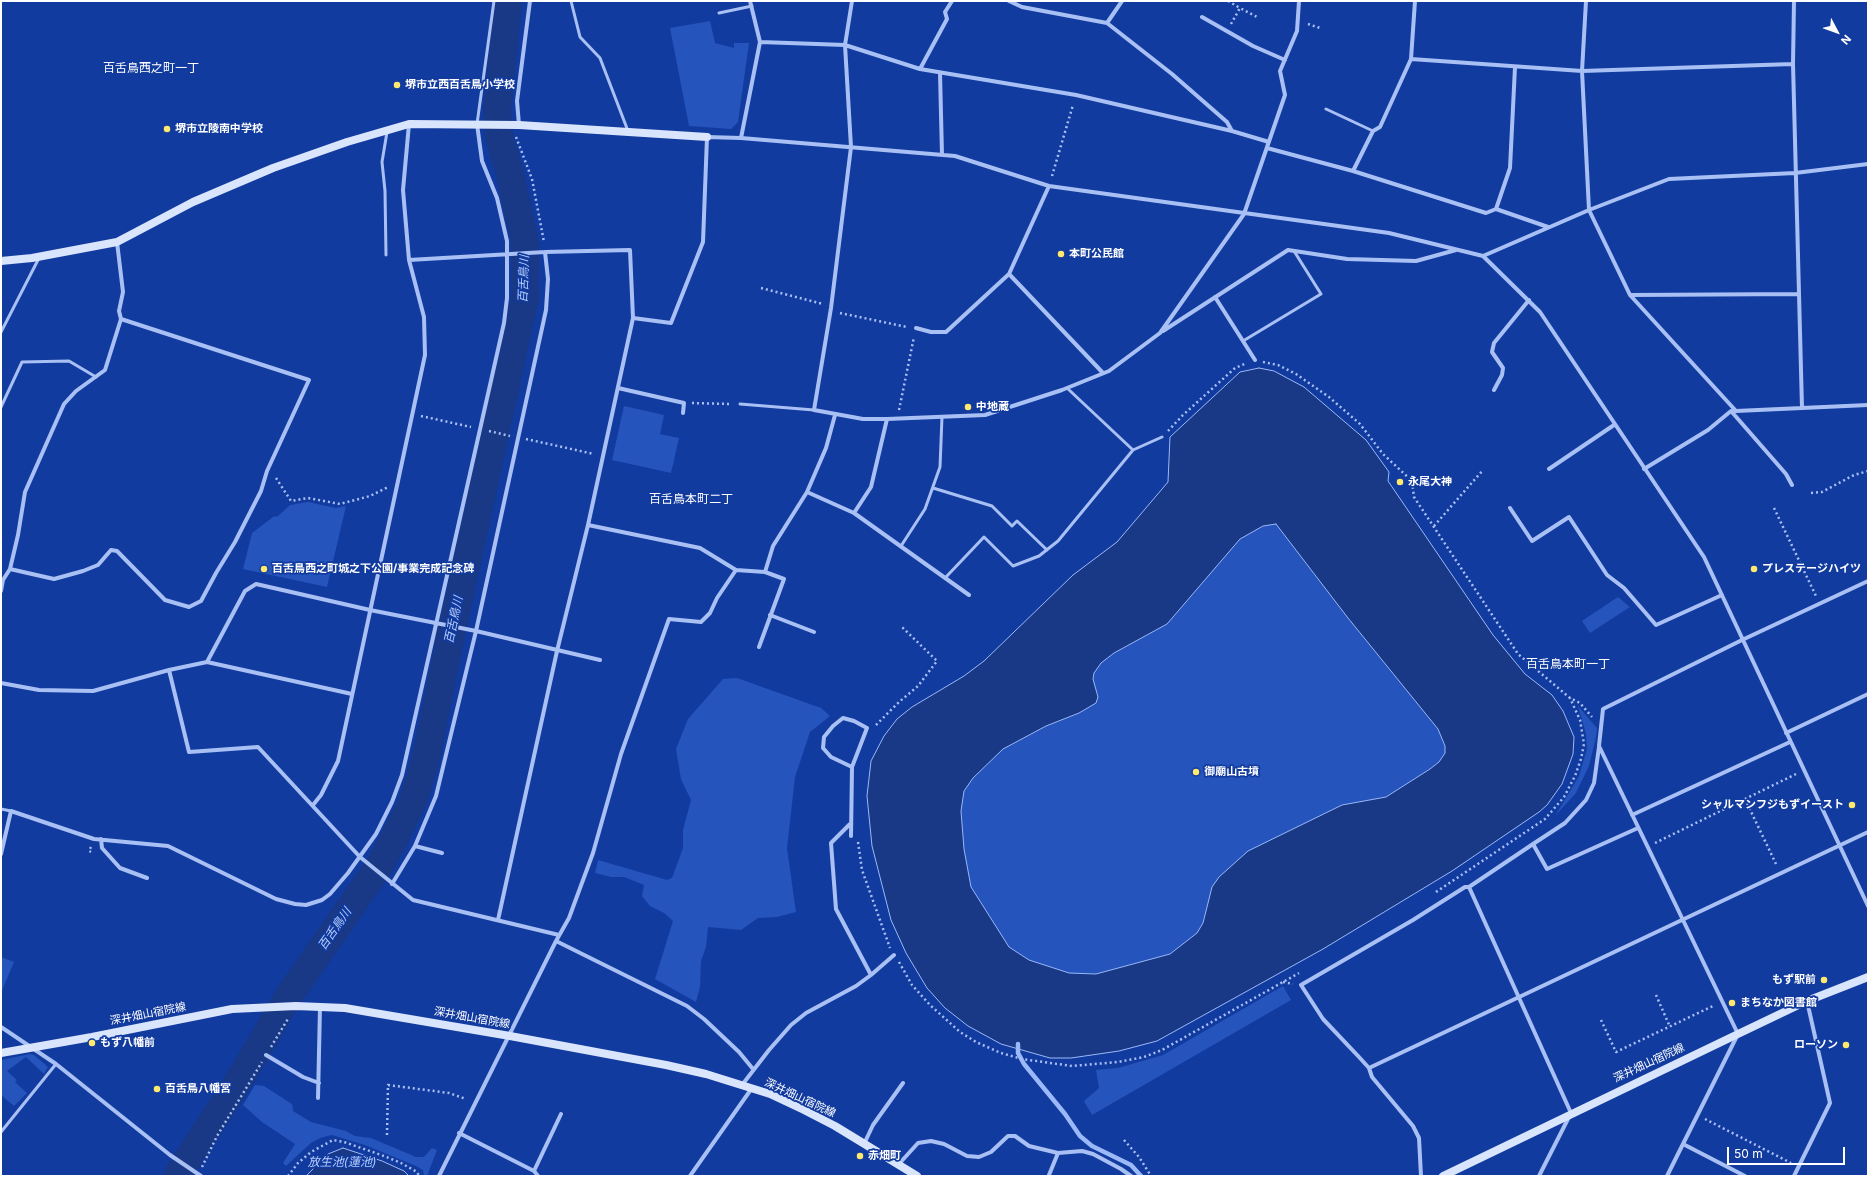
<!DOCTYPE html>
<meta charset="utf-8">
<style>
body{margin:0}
#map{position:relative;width:1869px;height:1177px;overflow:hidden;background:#123b9f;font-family:Inter,sans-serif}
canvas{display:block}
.frame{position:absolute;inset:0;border:2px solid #fff;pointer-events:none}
.north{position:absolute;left:1817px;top:12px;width:40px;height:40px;-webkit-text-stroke:3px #123b9f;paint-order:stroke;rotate:131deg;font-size:11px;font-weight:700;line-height:16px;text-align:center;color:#fff}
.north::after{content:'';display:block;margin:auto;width:14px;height:18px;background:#fff;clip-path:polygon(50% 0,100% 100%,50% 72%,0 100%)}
.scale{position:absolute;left:1727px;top:1147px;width:118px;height:18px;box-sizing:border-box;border:2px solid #fff;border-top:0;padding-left:5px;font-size:12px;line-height:14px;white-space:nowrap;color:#fff;-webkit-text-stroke:3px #123b9f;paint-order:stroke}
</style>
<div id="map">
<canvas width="1869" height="1177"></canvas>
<div class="frame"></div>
<div class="north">N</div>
<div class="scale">50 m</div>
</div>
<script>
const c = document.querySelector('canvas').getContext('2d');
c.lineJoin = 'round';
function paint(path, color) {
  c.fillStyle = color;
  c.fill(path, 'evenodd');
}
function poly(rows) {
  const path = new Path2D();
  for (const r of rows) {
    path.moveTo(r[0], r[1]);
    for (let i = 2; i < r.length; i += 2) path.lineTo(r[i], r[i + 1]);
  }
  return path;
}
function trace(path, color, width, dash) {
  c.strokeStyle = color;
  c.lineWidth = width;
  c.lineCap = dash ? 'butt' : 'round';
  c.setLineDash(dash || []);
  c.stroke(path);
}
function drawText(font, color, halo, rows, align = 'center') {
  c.font = font + ' Inter,"Noto Sans JP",sans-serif';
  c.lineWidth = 3.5;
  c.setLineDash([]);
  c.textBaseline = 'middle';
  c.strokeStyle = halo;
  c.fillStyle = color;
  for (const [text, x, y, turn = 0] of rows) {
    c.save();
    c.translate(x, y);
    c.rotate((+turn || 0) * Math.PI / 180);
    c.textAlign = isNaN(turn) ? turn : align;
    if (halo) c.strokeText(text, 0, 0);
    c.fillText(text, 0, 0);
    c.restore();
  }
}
paint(poly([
 [710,21,715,43,734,48,734,43,749,43,738,122,731,129,689,126,670,28],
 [624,406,664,415,660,434,679,438,671,473,612,460],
 [308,502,336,508,346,506,327,587,243,569,252,533,273,517,278,516,290,505],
 [1276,524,1348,618,1438,729,1445,746,1445,753,1439,762,1430,769,1386,797,1342,805,1219,877,1213,887,1203,923,1197,933,1170,954,1096,974,1069,973,1029,960,1009,947,971,887,964,849,961,811,963,791,973,778,1003,749,1046,726,1079,713,1096,703,1098,697,1093,679,1094,673,1101,663,1114,653,1167,624,1240,538,1263,526],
 [1618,597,1630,607,1590,633,1582,621],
 [737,678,821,708,830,716,810,732,795,777,787,848,796,912,777,917,758,918,741,930,708,927,706,947,701,961,700,987,696,1002,655,979,673,921,664,913,650,906,642,896,644,885,624,877,611,877,595,873,598,860,667,880,672,878,683,848,683,830,691,800,681,779,676,749,688,719,723,679],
 [1578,706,1597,728,1596,737,1589,766,1576,793,1555,816,1579,776,1587,749,1586,734],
 [1,957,14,962,1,993],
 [1283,986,1291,1000,1092,1115,1084,1101,1099,1088,1096,1070,1118,1068,1163,1055],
 [30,1054,34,1055,48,1067,44,1074,26,1057,7,1071,17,1080,15,1082,27,1093,14,1106,1,1095,1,1060],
 [255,1085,264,1086,292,1104,293,1111,311,1122,346,1131,355,1136,371,1138,416,1157,424,1157,432,1148,437,1150,427,1176,424,1176,423,1170,416,1166,365,1145,332,1135,320,1138,311,1143,286,1166,283,1163,295,1144,262,1122,243,1105]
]), '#2554bd');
const water = poly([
 [1259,368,1274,371,1304,387,1366,440,1389,472,1388,481,1493,635,1525,674,1552,695,1563,711,1574,737,1573,754,1562,784,1547,805,1539,812,1452,871,1323,949,1157,1041,1119,1051,1071,1058,1050,1058,1001,1044,968,1026,945,1008,927,988,906,953,891,920,872,846,867,796,871,761,884,736,897,719,912,707,964,676,984,661,1073,575,1117,542,1168,482,1170,437,1240,372,1259,368],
 [1276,524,1348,618,1438,729,1445,746,1445,753,1439,762,1430,769,1386,797,1342,805,1248,851,1219,877,1212,887,1203,923,1197,933,1170,954,1096,974,1069,973,1029,960,1009,947,971,887,964,849,961,811,964,791,973,778,1003,749,1046,726,1079,713,1096,703,1098,697,1093,679,1094,673,1101,663,1114,653,1167,624,1240,539,1263,526,1276,524],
 [343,1148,382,1161,404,1171,409,1176,306,1176,328,1154,343,1148]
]);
paint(water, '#193885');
trace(water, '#9bb9f8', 1);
trace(poly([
 [1018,1044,1018,1053,1024,1064,1065,1114,1080,1136,1092,1146,1131,1165,1141,1176]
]), '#9bb9f8', 4.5);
trace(poly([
 [177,1176,243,1074,288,997,382,862,413,801,426,758,451,634,525,297,525,243,510,174,499,136,497,110,508,1]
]), '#193885', 28);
trace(poly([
 [1228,1,1240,8],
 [1231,24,1240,8,1257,17],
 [1308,24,1320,28],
 [516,137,532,179,544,242],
 [1052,176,1073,105],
 [761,288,823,304],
 [840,313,907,327],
 [1263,362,1278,365,1296,374,1329,397,1360,424,1383,454,1412,481,1414,497,1518,654,1570,698,1580,703,1592,717],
 [692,403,731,404],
 [899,410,914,337],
 [421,416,471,427],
 [489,431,510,436],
 [1168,431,1183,415,1235,368,1247,363],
 [526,439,594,454],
 [276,478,291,501,308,498,340,504,370,496,388,487],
 [1811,493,1822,492,1854,475,1868,471],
 [1774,508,1816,596],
 [1434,526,1483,470],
 [876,725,899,702,918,686,937,661,902,627],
 [1745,799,1776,864],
 [858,842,862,870,890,948],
 [1655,843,1796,774],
 [91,847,89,851,91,852],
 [1436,892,1545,819,1564,797,1575,776,1581,759,1584,744,1580,720,1570,698],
 [899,962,912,985,930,1005,960,1032,976,1042,1001,1053,1022,1059,1072,1066,1118,1062,1144,1057,1162,1050,1299,973],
 [1283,982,1293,984],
 [1656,995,1670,1027],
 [1601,1020,1616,1052,1715,1005],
 [271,1047,289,1017],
 [1705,1119,1791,1163],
 [387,1135,388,1085,449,1093,466,1099],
 [1124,1140,1139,1157,1151,1176],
 [202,1167,217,1136,262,1062],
 [288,1176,298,1163,311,1152,333,1140,344,1142,384,1156,401,1163,417,1172,419,1176]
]), '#a9c0f5', 2.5, [2, 3]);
trace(poly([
 [571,1,580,37,600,58,628,131],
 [719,13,752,6],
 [1326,109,1373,131],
 [477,124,494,1],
 [386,255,385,191,382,162,387,132],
 [1,332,39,258],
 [1243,341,1321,294,1294,251],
 [1067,388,1133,450],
 [740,404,814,410],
 [1,407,22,362,69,361,96,377],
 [933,488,992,506,1012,526,1017,521,1047,550],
 [901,546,925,509,940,467,942,417],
 [946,577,984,537,1013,566,1039,556,1058,541,1133,450,1162,437],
 [1,809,11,811],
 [1,1132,56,1064]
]), '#a9c0f5', 3);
trace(poly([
 [852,1,845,45,851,147,831,308,814,410,863,419,887,419,985,415,1062,390,1109,371,1160,333,1244,214,1285,95,1280,71,1297,31,1299,1],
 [1009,1,1022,7,1107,23,1172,74,1227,122,1232,131],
 [1586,1,1582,71,1589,210,1630,295,1736,411,1868,405],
 [1794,1,1793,64,1802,408],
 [1202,17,1253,46,1285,60],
 [1107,23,1122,1],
 [760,42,845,45,920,69,1076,95,1232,131,1269,142],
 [1411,59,1582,71,1793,64],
 [1515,67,1510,168,1496,209,1548,227],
 [920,69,947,19,945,12,952,1],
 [940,73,942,155],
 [519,125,517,101,530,1],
 [741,138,760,42,750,1],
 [1267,148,1353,171,1486,213,1496,209],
 [1353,171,1373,131,1380,127,1411,59,1415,1],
 [1483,256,1589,210,1669,179,1795,173,1868,164],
 [409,260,545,252,630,250,633,318,588,525,557,651,498,920],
 [1009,274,1103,373],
 [1630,295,1799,294],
 [1215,297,1255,360],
 [633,318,671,323,703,242,707,137,741,138,955,156,1049,186,1389,233,1483,256,1540,312,1704,557,1868,906],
 [916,328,931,332,946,332,1009,274,1049,186],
 [1163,331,1288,250,1347,259,1416,261,1456,250],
 [618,388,684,403,683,413],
 [1494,390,1502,375,1503,368,1492,352,1494,343,1529,300],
 [1731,411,1786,474,1792,485],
 [1549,469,1614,425],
 [1644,469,1708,430,1731,411,1736,411],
 [807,492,854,513,969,595],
 [1510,508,1532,541,1569,517,1607,575,1624,588,1656,625,1722,595],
 [854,513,871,487,887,419],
 [588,525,700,548,736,570],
 [10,569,54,579,83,571,98,565,111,550,117,551,165,600,189,607,201,601,216,573,235,542,261,491,267,471,309,380,121,319],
 [1,591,3,580,10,569,18,535,25,492,64,404,76,391,105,370,121,319,119,311,123,292,117,242],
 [770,615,814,632],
 [759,647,784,579,765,572],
 [207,662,352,694],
 [169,670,189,752,258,747,360,857,413,900,559,935],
 [1,683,39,690,93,691,169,670,207,662,245,591,256,584,370,610,476,631,600,660],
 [1786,733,1868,694],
 [313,805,321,795,338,761,425,355,424,317,409,260,403,190,409,124],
 [1632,815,1790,742],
 [850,824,831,843,836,909,871,975],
 [851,836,852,767,867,728,854,721,843,718,833,726,824,737,823,748,831,757,852,767],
 [101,839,102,848,120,868,147,878],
 [1533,844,1565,823,1586,800,1594,783,1599,747],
 [415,846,442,853],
 [1,854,11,811,94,839,168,846,276,899,295,904,306,905,322,900,330,894,348,873,376,834,392,802,402,775,504,323,507,298,507,241,497,198,482,161,477,124],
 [392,884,415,846,436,796,476,631,546,310,548,279,545,252],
 [556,941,687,1006,704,1019,739,1052,753,1069],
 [1,1027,56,1064,170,1155,201,1176],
 [266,1055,303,1077,319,1083],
 [1369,1068,1868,832],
 [742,1085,769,1050,791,1025,806,1013,856,986,871,975,894,955],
 [318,1098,320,1007],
 [459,1133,534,1171,538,1176],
 [864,1144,873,1125,903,1083],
 [1683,1144,1745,1176],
 [898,1165,918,1143,931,1141,944,1144,967,1156,979,1157,991,1152,1008,1136,1015,1136,1029,1146,1058,1153,1082,1151,1093,1154,1121,1169,1131,1176],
 [534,1171,561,1114],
 [1049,1175,1058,1153],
 [439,1176,556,941,569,918,593,853,621,754,669,619,701,622,710,613,717,598,736,570,765,572,773,546,807,492,826,448,835,415],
 [690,1176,752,1088],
 [1421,1176,1419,1138,1413,1126,1372,1077,1369,1068,1359,1057,1323,1019,1301,985,1413,920,1465,887,1469,887],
 [1539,1176,1571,1113,1469,887,1533,844,1547,869,1638,828],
 [1667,1176,1738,1034,1599,746,1603,709,1742,640,1868,581],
 [1794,1176,1830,1103,1807,1001]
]), '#a9c0f5', 4);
trace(poly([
 [1,261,32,258,117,242,193,202,273,168,347,142,409,124,519,125,707,137],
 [1,1053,92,1037,232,1009,296,1006,345,1008,510,1036,666,1065,706,1074,770,1094,804,1110,835,1126,917,1176],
 [1443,1176,1738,1034,1807,1001,1868,977]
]), '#d9e4fd', 8);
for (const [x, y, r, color] of [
 [397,85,4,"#ffea6d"],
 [167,129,4,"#ffea6d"],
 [1061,254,4,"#ffea6d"],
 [968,407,4,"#ffea6d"],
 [1400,482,4,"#ffea6d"],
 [264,569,4,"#ffea6d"],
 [1754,569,4,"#ffea6d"],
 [1196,772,4,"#ffea6d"],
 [1852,805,4,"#ffea6d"],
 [1824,980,4,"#ffea6d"],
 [1732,1003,4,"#ffea6d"],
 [92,1043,4,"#ffea6d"],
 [1846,1045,4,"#ffea6d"],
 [157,1089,4,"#ffea6d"],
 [860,1156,4,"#ffea6d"]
]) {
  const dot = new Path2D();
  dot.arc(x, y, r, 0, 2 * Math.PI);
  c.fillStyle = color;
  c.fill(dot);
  trace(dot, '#123b9f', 1.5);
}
drawText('bold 11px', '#fff', '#123b9f', [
 ["堺市立西百舌鳥小学校",405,85],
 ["堺市立陵南中学校",175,129],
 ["本町公民館",1069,254],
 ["中地蔵",976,407],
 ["永尾大神",1408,482],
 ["百舌鳥西之町城之下公園/事業完成記念碑",272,569],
 ["プレステージハイツ",1762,569],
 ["御廟山古墳",1204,772],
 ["シャルマンフジもずイースト",1844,805,"right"],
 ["もず駅前",1816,980,"right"],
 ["まちなか図書館",1740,1003],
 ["もず八幡前",100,1043],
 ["ローソン",1838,1045,"right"],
 ["百舌鳥八幡宮",165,1089],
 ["赤畑町",868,1156]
], 'left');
drawText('11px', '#fff', '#123b9f', [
 ["深井畑山宿院線",148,1014,-11],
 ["深井畑山宿院線",472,1018,10],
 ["深井畑山宿院線",1649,1063,-25],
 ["深井畑山宿院線",800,1098,25]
]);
drawText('12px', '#fff', '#123b9f', [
 ["百舌鳥西之町一丁",151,68],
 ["百舌鳥本町二丁",691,499],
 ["百舌鳥本町一丁",1568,664]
]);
drawText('italic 12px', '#b6ccfb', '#123b9f', [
 ["百舌鳥川",524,279,-88],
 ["百舌鳥川",454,620,-78],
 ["百舌鳥川",335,929,-55],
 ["放生池(蓮池)",342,1162]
]);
</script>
